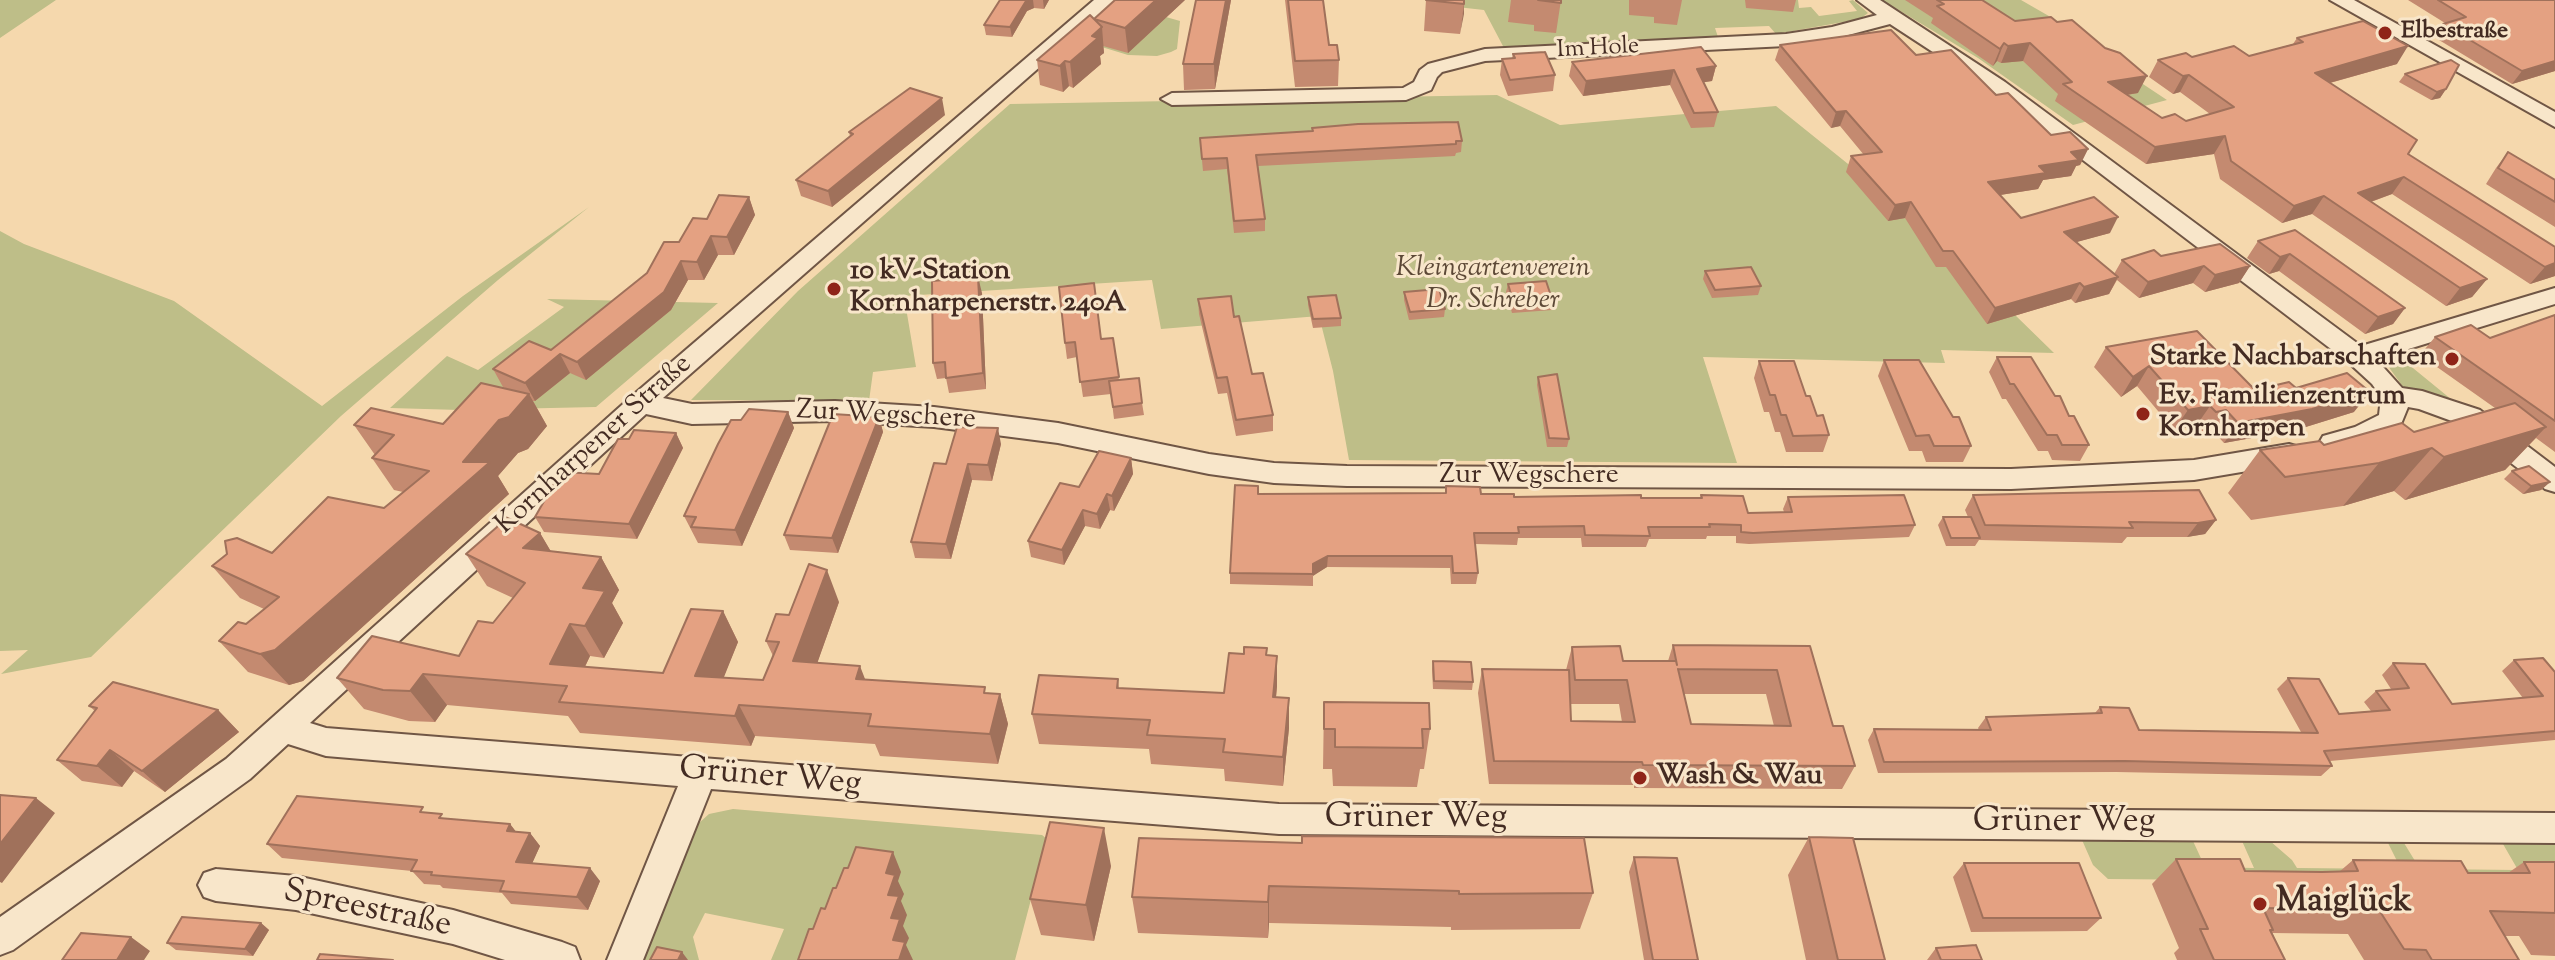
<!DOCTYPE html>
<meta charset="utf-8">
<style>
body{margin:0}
canvas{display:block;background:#f5d8ad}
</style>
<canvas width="2555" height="960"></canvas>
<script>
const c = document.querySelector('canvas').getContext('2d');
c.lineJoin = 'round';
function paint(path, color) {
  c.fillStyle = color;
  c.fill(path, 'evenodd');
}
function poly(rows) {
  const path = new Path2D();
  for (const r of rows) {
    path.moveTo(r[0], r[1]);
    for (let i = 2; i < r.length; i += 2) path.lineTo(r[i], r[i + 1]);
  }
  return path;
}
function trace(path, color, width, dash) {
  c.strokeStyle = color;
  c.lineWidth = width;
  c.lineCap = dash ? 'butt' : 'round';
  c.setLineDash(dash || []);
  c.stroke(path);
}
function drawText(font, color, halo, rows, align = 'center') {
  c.font = font + ' "Sorts Mill Goudy",serif';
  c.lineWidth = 6;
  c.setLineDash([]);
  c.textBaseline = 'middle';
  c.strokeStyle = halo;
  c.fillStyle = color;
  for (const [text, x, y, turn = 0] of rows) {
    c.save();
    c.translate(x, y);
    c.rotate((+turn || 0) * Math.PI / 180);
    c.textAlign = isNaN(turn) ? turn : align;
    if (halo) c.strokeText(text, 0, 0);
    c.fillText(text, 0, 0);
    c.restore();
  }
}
paint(poly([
 [0,0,56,0,0,38],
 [1458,0,1798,0,1799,8,1811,7,1819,16,1857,11,1849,1,1853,0,1868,13,1860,19,1776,34,1769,26,1715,28,1718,37,1504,48,1484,10,1457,7],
 [1882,0,2021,0,2068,27,2063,31,2167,100,2073,125,1978,58],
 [1166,17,1180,21,1177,49,1171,52,1157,56,1128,55,1082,41],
 [1497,95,1560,125,1776,106,1863,176,1971,272,2054,353,1941,350,1945,363,1703,357,1737,463,1349,460,1333,371,1319,316,1161,329,1152,280,904,296,916,367,873,372,869,401,691,400,798,291,1010,104],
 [589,207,498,280,341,416,91,657,1,674,28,650,0,651,0,231,24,244,174,301,322,406,463,296],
 [547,299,718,303,596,407,460,410,390,408,447,356,478,370,564,307],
 [2397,355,2457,404,2406,391,2388,366],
 [733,809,1042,835,1047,839,1015,960,771,960,784,929,705,913,693,937,699,960,643,960,699,823,709,814],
 [2082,840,2193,841,2205,867,2254,868,2242,841,2270,841,2292,860,2297,868,2401,869,2388,843,2404,843,2420,869,2518,870,2503,844,2555,844,2555,883,2108,879,2093,865]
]), '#bebe88');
const street = poly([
 [1094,0,1116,0,663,398,692,404,835,401,934,407,1058,423,1209,454,1274,463,1347,466,2011,469,2194,460,2289,444,2299,447,2303,454,2299,461,2289,464,2194,480,2011,489,1347,486,1274,483,1209,474,1058,443,934,427,835,421,692,424,646,414,310,723,326,728,1279,804,2555,813,2555,843,1279,834,711,789,643,960,607,960,678,786,326,756,288,744,250,779,13,950,0,955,0,917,226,759,632,396,1094,0],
 [1857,0,1880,0,2005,82,2361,346,2555,288,2555,304,2376,359,2402,388,2422,391,2480,410,2555,467,2555,492,2545,489,2460,424,2419,409,2408,407,2399,429,2373,442,2333,453,2323,450,2319,443,2323,436,2355,427,2379,415,2381,397,2372,384,2348,362,1991,90,1890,24,1833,39,1786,46,1485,61,1442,72,1437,77,1431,90,1406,100,1172,105,1161,99,1172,93,1403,88,1414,82,1420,70,1428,64,1485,49,1786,34,1832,27,1877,15,1857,0],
 [2330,0,2354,0,2555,112,2555,127,2330,0],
 [216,869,296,876,453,910,562,942,575,947,580,960,505,960,453,944,296,910,216,901,204,897,198,885,204,873,216,869]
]);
trace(street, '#705645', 4);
paint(street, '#f8e6ca');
paint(poly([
 [1000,0,1049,0,1044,9,1034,8,1027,11,1012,37,986,35,984,25],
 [1185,0,1128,53,1103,46,1104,53,1100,56,1101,64,1073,88,1069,86,1063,92,1040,85,1037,60,1094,19],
 [1196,0,1231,0,1215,89,1184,90,1183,64],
 [1285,0,1323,0,1329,45,1339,60,1338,86,1295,87],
 [1426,0,1465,0,1460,34,1424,31],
 [1511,0,1561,0,1556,33,1534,31,1534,25,1508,22],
 [1629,0,1682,0,1677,25,1654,23,1654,17,1629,15],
 [1745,0,1796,0,1793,12,1746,8],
 [1905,0,1982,0,2015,21,2138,93,2127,95,2162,118,2186,121,2210,114,2180,92,2173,94,2149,77,2158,60,2192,57,2249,56,2293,44,2297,38,2397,64,2330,83,2408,154,2555,247,2555,276,2530,284,2392,194,2371,202,2487,279,2472,297,2446,306,2312,214,2282,223,2220,179,2214,154,2146,164,2055,101,2058,94,2023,61,2001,63,1997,61,1993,66,1931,23,1933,18],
 [2408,0,2555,0,2555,71,2512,84,2434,37,2443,24,2445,23],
 [1780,45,1916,55,1996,95,2051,135,2088,149,2080,165,2076,166,2071,176,2043,180,2038,189,2000,195,2021,218,2110,233,2076,242,2114,274,2122,260,2161,256,2250,266,2239,283,2205,292,2193,283,2139,298,2117,280,2109,294,2075,303,2071,299,1987,324,1946,267,1936,267,1905,218,1888,221,1846,172,1851,156,1864,155,1840,126,1831,128,1775,60],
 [1513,54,1555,75,1553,91,1508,96,1500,75,1502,59,1512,58],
 [1572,62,1716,66,1712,81,1703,82,1718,112,1714,127,1691,128,1670,85,1583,96,1569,76],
 [2405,74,2446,89,2440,98,2431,100,2399,82],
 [945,115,832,207,801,196,796,180,850,136,849,132],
 [1200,138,1462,141,1461,152,1456,153,1455,156,1258,166,1265,219,1265,231,1234,233,1227,169,1203,171],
 [2508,152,2555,180,2555,227,2486,184,2496,168],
 [749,197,755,215,734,255,718,255,704,280,688,280,671,310,586,380,570,373,535,401,533,401,547,426,528,449,518,453,498,476,509,494,303,681,289,685,248,672,219,641,246,624,264,609,240,598,212,566,272,553,384,508,403,492,394,490,372,458,375,455,354,425,443,424,508,389,503,387,493,369,551,350,647,273,707,219],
 [2295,230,2405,308,2393,324,2365,334,2279,271,2269,274,2247,258,2258,241],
 [1705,271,1761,286,1758,295,1712,298,1703,279],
 [1508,284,1553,302,1552,310,1512,313,1506,292],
 [1404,292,1445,309,1444,317,1409,320,1404,300],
 [982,293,986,389,949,393,946,378,937,379,933,363],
 [1308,297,1341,318,1341,326,1313,328,1308,305],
 [1198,299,1234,317,1252,374,1273,415,1273,431,1236,436,1227,393,1218,394,1199,314],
 [2555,315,2555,452,2536,438,2505,470,2405,500,2394,491,2343,506,2251,520,2228,493,2260,450,2324,445,2414,432,2495,408,2420,355,2435,337,2490,338],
 [1113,338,1119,380,1142,403,1144,415,1114,419,1111,394,1083,397,1077,357,1067,359,1065,343],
 [2106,347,2255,390,2296,388,2354,412,2296,430,2224,443,2212,430,2201,432,2196,426,2174,430,2137,386,2121,397,2094,367],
 [1997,357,2069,416,2089,445,2080,461,2052,460,2048,451,2038,451,2006,399,2002,399,1989,372],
 [1884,360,1971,446,1963,462,1926,462,1922,451,1909,451,1878,376],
 [1759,361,1806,396,1829,435,1823,452,1786,452,1780,432,1775,432,1769,412,1764,412,1754,378],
 [1538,377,1569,439,1567,447,1547,447,1537,385],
 [788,412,794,428,742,546,698,543,684,516,741,420],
 [879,417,883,432,838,553,790,550,784,535],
 [676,433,683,448,637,539,544,532,535,517,599,474,629,439],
 [1001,444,992,481,972,480,951,559,915,558,911,542,946,464],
 [1131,458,1133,474,1114,511,1110,510,1100,529,1085,526,1064,565,1031,557,1028,541,1079,487],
 [2512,471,2550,482,2541,490,2523,494,2504,479],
 [1446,486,1481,494,1514,497,1700,498,1701,495,1748,513,1784,512,1783,509,1788,497,1915,525,1909,537,1749,544,1736,543,1736,536,1707,536,1706,539,1649,539,1646,547,1582,547,1581,538,1518,538,1517,545,1475,544,1478,573,1476,584,1451,584,1450,568,1327,567,1313,575,1313,586,1230,584,1230,573,1259,494,1445,493],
 [1973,495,2216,520,2205,534,2187,537,2127,537,2122,543,1979,540,1975,546,1946,546,1938,525,1943,517,1968,517,1965,510],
 [540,533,551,552,601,557,619,590,612,603,623,623,604,658,590,656,585,667,663,673,723,611,738,642,723,678,763,680,773,656,766,641,789,615,839,602,817,663,866,680,1000,694,1008,724,998,764,880,756,875,744,755,736,751,746,580,733,568,716,447,705,435,722,409,721,364,709,337,678,459,656,493,623,513,598,487,586,466,554],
 [1673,645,1810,646,1833,726,1855,766,1842,789,1634,788,1634,785,1489,784,1478,693,1482,669,1566,670,1572,647,1623,661,1668,661],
 [1684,694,1766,694,1774,726,1691,724],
 [1570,704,1619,704,1622,722,1571,721],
 [1267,655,1277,686,1276,698,1289,728,1283,786,1225,781,1224,769,1151,764,1149,749,1039,744,1032,714,1118,679,1119,688,1224,693],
 [2514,660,2555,672,2555,740,2330,761,2332,766,2321,776,2116,772,1878,773,1868,740,1874,729,1979,730,1978,728,1986,717,2095,713,2100,707,2139,730,2301,732,2277,689,2288,678,2339,714,2371,711,2364,702,2376,691,2391,689,2382,675,2393,663,2452,704,2523,698,2502,671],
 [1433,661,1473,682,1472,690,1433,689,1432,669],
 [1324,702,1430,729,1424,769,1420,769,1417,787,1333,786,1332,769,1323,769],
 [89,706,218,710,239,732,165,792,134,771,122,787,82,781,57,760,95,711],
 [428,813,446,819,510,824,516,832,530,833,540,846,532,863,600,881,588,910,511,904,502,893,443,888,440,885,424,884,412,871,282,858,267,844],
 [1809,837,1885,960,1806,960,1788,875],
 [1139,838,1593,893,1580,929,1451,930,1451,927,1269,923,1268,938,1138,933,1132,897],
 [1634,857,1698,960,1644,960,1629,872],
 [2176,859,2245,871,2339,872,2353,860,2468,873,2508,873,2524,862,2555,862,2555,956,2531,955,2519,936,2505,936,2519,960,2364,960,2348,934,2272,933,2285,960,2177,960,2174,953,2179,948,2152,884],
 [1964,863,2101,918,2087,931,1971,932,1953,877],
 [1111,866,1094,941,1041,935,1030,899],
 [261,923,269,930,253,956,176,950,167,943],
 [1936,948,1982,960,1927,960]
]), '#c48a70');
paint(poly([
 [1028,0,1033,0,1034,8,1027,11,1012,37,1010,27,1026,1],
 [1043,0,1049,0,1044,9],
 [1156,0,1185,0,1128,53,1125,28],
 [1226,0,1231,0,1215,89,1214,64],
 [1464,0,1464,14,1460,34,1464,4],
 [1102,27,1104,53,1100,56,1101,64,1073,88,1070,62,1092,36],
 [2004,43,1997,61,1993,66,2000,49],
 [2030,43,2023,61,2001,63,2008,46],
 [2408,46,2397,64,2304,90,2315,73],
 [1065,61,1069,86,1063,92,1060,66],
 [2555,61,2555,71,2512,84,2522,71],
 [1716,66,1712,81,1693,84,1697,69],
 [1674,70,1670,85,1583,96,1586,81],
 [2189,75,2180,92,2173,94,2183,76],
 [2147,76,2138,93,2099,99,2108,82],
 [2446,89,2440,98,2431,100,2437,92],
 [942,98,945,115,832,207,828,191],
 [1846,111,1840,126,1831,128,1836,112],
 [2225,136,2214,154,2146,164,2155,147],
 [2088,149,2080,165,2076,166,2071,176,2043,180,2038,189,1981,198,1988,182,2039,166,2071,152],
 [2404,177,2392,194,2345,211,2358,193],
 [2324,196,2312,214,2282,223,2294,206],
 [749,197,755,215,734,255,727,237],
 [1911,202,1905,218,1888,221,1895,205],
 [2118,217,2110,233,2055,248,2064,232],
 [711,236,718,255,704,280,697,262],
 [2290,254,2279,271,2269,274,2280,257],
 [681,261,688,280,671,310,586,380,577,362],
 [2555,263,2555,276,2530,284,2545,267],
 [2204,266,2193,283,2139,298,2148,282],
 [2250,266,2239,283,2205,292,2215,275],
 [978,277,982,293,986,389,983,373],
 [2118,277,2109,294,2075,303,2084,287],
 [2487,279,2472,297,2446,306,2460,288],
 [2080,283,2071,299,1987,324,1995,308],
 [2405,308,2393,324,2365,334,2378,317],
 [560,354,570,373,535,401,525,383],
 [2149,366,2137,386,2121,397,2133,377],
 [2370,392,2354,412,2296,430,2224,443,2238,423],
 [529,394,547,426,528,449,518,453,498,476,509,494,303,681,289,685,260,654,463,462,499,420],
 [2210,406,2196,426,2174,430,2188,410],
 [788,412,794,428,742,546,735,530],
 [879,417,883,432,838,553,832,538],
 [2546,427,2505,470,2405,500,2444,457],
 [998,428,1001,444,992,481,988,465],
 [676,433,683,448,637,539,629,524],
 [2432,448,2394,491,2343,506,2379,463],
 [1131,458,1133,474,1114,511,1112,496],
 [968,464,972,480,951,559,946,544],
 [2550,482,2541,490,2523,494,2531,486],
 [1107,494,1110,510,1100,529,1097,514],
 [1083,510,1085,526,1064,565,1062,550],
 [2216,520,2205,534,2187,537,2198,523],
 [540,533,559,565,523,548],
 [1328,556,1327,567,1313,576,1313,564],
 [601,557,619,590,612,603,623,623,604,658,585,626,583,588],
 [827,570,839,602,807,692,793,661],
 [723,611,738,642,712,707,695,676],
 [570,624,590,656,572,693,550,664],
 [1277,656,1277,686,1273,727,1273,697],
 [860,666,872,697,856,679],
 [423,674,447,705,435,722,410,691],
 [1000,694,1008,724,998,764,990,734],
 [1289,698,1289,728,1283,786,1283,757],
 [739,705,755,736,751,746,735,716],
 [218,710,239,732,165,792,142,771],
 [110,750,134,771,122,787,97,766],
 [36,798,55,813,2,883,0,882,0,844],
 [510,824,521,838,507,831],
 [1104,828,1111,866,1094,941,1086,905],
 [530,833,540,846,527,875,516,862],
 [893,852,901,872,898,881,904,894,901,901,907,915,903,926,909,938,906,945,913,960,899,960,893,940,886,873],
 [590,868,600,881,588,910,577,897],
 [1269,886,1269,923,1268,938,1268,902],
 [261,923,269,930,253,956,245,949],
 [131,937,150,951,144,960,117,960],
 [682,952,688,960,678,960]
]), '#a0715b');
const building = poly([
 [1000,0,1028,0,1026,1,1010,27,984,25,1000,0],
 [1115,0,1156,0,1125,28,1094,19,1102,27,1092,36,1098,38,1070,62,1065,61,1060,66,1037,60,1090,15,1094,19,1115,0],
 [1196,0,1226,0,1214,64,1183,64,1196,0],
 [1288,0,1323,0,1329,45,1337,45,1339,60,1295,61,1288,0],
 [1426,0,1464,0,1464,4,1426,0],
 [1538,0,1561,0,1561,3,1538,0],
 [1937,0,1982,0,2015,21,2051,17,2057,22,2072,20,2105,48,2120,53,2147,76,2108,82,2162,118,2175,114,2186,121,2234,107,2189,75,2183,76,2158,60,2186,53,2192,57,2234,46,2249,56,2303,42,2297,38,2363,21,2408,46,2315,73,2417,140,2408,154,2555,247,2555,263,2545,267,2404,177,2358,193,2487,279,2460,288,2324,196,2294,206,2231,161,2225,136,2155,147,2063,84,2072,82,2030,43,2008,46,2004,43,2000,49,1937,6,1944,4,1937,0],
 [2438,0,2555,0,2555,61,2522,71,2443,24,2466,17,2438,0],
 [1891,30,1916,55,1951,50,1996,95,2008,93,2051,135,2070,132,2088,149,2071,152,2079,160,2039,166,2046,173,1988,182,2021,218,2094,197,2118,217,2064,232,2118,277,2084,287,2080,283,1995,308,1953,251,1943,251,1911,202,1895,205,1851,156,1882,152,1846,111,1836,112,1780,45,1891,30],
 [1701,47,1716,66,1697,69,1718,112,1694,113,1674,70,1586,81,1572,62,1701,47],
 [1545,52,1555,75,1510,80,1502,59,1515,58,1513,54,1545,52],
 [2451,60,2459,65,2446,89,2437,92,2405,74,2451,60],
 [910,88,942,98,828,191,796,180,853,134,849,132,910,88],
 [1458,122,1462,141,1456,141,1456,144,1256,155,1265,219,1234,221,1227,158,1202,159,1200,138,1313,131,1312,128,1358,124,1458,122],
 [2508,152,2555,180,2555,202,2498,168,2508,152],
 [719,195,749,197,727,237,711,236,697,262,681,261,664,292,577,362,560,354,525,383,493,369,529,341,551,350,647,273,664,242,679,242,693,218,707,219,719,195],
 [2295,230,2405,308,2378,317,2290,254,2280,257,2258,241,2295,230],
 [2220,244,2250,266,2215,275,2204,266,2148,282,2122,260,2154,250,2161,256,2220,244],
 [1751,267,1761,286,1715,290,1705,271,1751,267],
 [978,277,983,373,946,378,945,362,933,363,932,281,978,277],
 [1546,281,1553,302,1514,304,1508,284,1546,281],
 [1094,283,1101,339,1113,338,1119,377,1080,382,1075,342,1065,343,1059,287,1094,283],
 [1439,289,1445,309,1410,312,1404,292,1439,289],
 [1336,295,1341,318,1313,319,1308,297,1336,295],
 [1231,296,1234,317,1239,316,1252,374,1263,373,1273,415,1236,420,1227,377,1217,378,1198,299,1231,296],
 [2555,315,2555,421,2435,337,2471,325,2490,338,2555,315],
 [2197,331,2255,390,2289,382,2296,388,2347,373,2370,392,2312,409,2238,423,2226,410,2216,412,2210,406,2188,410,2149,366,2133,377,2106,347,2197,331],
 [1997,357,2031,357,2055,396,2060,396,2069,416,2074,416,2089,445,2062,445,2057,435,2047,435,2014,384,2010,384,1997,357],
 [1884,360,1919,360,1953,417,1959,417,1971,446,1934,446,1929,435,1916,436,1884,360],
 [1759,361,1794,361,1806,396,1810,396,1817,416,1823,415,1829,435,1793,436,1786,415,1781,415,1775,395,1770,395,1759,361],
 [1557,374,1569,439,1549,438,1538,377,1557,374],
 [1139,378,1142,403,1113,407,1109,381,1139,378],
 [481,383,529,394,509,417,499,420,463,462,490,462,275,650,260,654,219,641,238,622,246,624,279,597,212,566,227,554,225,541,237,538,272,553,328,497,384,508,429,471,372,458,394,435,354,425,371,408,443,424,481,383],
 [2515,403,2546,427,2444,457,2432,448,2379,463,2285,477,2260,450,2320,441,2324,445,2402,423,2414,432,2515,403],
 [749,409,788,412,735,530,691,527,696,517,684,516,718,444,731,420,741,420,749,409],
 [833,414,879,417,832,538,784,535,833,414],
 [957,427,998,428,988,465,968,464,946,544,911,542,934,463,946,464,957,427],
 [634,430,676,433,629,524,535,517,559,475,562,472,599,474,618,439,629,439,634,430],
 [1099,451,1131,458,1112,496,1107,494,1097,514,1083,510,1062,550,1028,541,1060,483,1079,487,1099,451],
 [2529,466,2550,482,2531,486,2512,471,2529,466],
 [1235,485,1258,486,1258,494,1446,493,1446,486,1480,487,1481,494,1514,494,1514,497,1641,495,1641,498,1702,498,1701,495,1743,496,1748,513,1792,512,1788,497,1904,495,1915,525,1753,533,1741,532,1741,525,1709,524,1710,527,1648,527,1650,536,1585,535,1584,526,1518,527,1519,533,1474,533,1478,573,1453,573,1452,556,1328,556,1313,564,1313,574,1230,573,1235,485],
 [2199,490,2216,520,2198,523,2129,522,2133,528,1985,525,1973,495,2199,490],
 [503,516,540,533,523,548,601,557,583,588,605,591,585,626,570,624,550,664,663,673,691,609,723,611,695,676,763,680,779,642,766,641,776,614,789,615,809,564,827,570,793,661,860,666,856,679,985,687,984,693,1000,694,990,734,868,726,871,714,739,705,735,716,559,702,567,686,423,674,410,691,383,690,337,678,372,636,459,656,478,621,493,623,525,583,466,554,497,527,503,516],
 [1943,517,1971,517,1980,538,1951,538,1943,517],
 [1673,645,1810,646,1833,726,1843,726,1855,766,1643,765,1642,762,1494,761,1482,669,1569,670,1571,721,1635,722,1627,680,1575,680,1572,647,1620,646,1623,661,1676,661,1677,665,1673,645],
 [1678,669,1777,670,1791,726,1691,724,1678,669],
 [1244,647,1267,648,1266,655,1277,656,1273,697,1289,698,1283,757,1223,752,1225,739,1147,735,1150,720,1032,714,1039,675,1118,679,1117,688,1224,693,1229,653,1244,654,1244,647],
 [2543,658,2555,672,2555,731,2324,751,2332,766,2125,761,1884,762,1874,729,1991,730,1986,717,2102,713,2100,707,2129,708,2139,730,2318,733,2288,678,2319,679,2339,714,2390,710,2376,691,2409,688,2393,663,2425,664,2452,704,2543,696,2514,660,2543,658],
 [1433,661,1471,662,1473,682,1434,681,1433,661],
 [113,682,218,710,142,771,110,750,97,766,57,760,97,708,89,706,113,682],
 [1324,702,1429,703,1430,729,1422,729,1423,748,1335,747,1335,729,1324,729,1324,702],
 [0,795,36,798,0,844,0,795],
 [297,796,423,807,420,812,442,814,439,818,510,824,507,831,530,833,516,862,590,868,577,897,500,891,504,881,431,875,432,872,411,871,417,860,267,844,297,796],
 [1050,822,1104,828,1086,905,1030,899,1050,822],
 [1302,836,1584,838,1593,893,1459,894,1459,891,1269,886,1268,902,1132,897,1139,838,1302,843,1302,836],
 [1809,837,1853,838,1885,960,1838,960,1809,837],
 [856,847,893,852,886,873,895,875,888,895,899,896,891,918,900,919,893,940,905,942,899,960,798,960,809,929,813,929,821,908,825,909,833,888,836,888,844,868,848,868,856,847],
 [1634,857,1677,858,1698,960,1653,960,1634,857],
 [2176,859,2240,859,2245,871,2322,872,2358,871,2353,860,2461,861,2468,873,2530,873,2524,862,2555,862,2555,913,2490,911,2519,960,2432,960,2426,950,2404,949,2379,910,2263,908,2273,930,2270,930,2285,960,2214,960,2200,929,2208,929,2176,859],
 [1964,863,2079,863,2101,918,1983,918,1964,863],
 [182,917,261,923,245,949,167,943,182,917],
 [81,933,131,937,117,960,62,960,81,933],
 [1976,945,1982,960,1941,960,1936,948,1976,945],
 [657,947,682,952,678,960,650,960,657,947],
 [320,954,393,960,317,960,320,954]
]);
paint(building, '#e4a182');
trace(building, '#a0715b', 2);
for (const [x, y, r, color] of [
 [2385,33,8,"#8f2418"],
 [834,289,8,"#8f2418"],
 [2452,359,8,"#8f2418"],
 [2143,414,8,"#8f2418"],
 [1640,778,8,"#8f2418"],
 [2260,904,8,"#8f2418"]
]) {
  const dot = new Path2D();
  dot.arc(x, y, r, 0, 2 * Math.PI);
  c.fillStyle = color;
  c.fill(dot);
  trace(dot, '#f8e6ca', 3);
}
drawText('bold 24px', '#432b22', '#f8e6ca', [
 ["Elbestraße",2401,33]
], 'left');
drawText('24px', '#432b22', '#f8e6ca', [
 ["Im Hole",1598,50,-3]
]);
drawText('italic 28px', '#5c4836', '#f8e6ca', [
 ["Kleingartenverein",1493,270],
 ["Dr. Schreber",1493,302]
]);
drawText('bold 28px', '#432b22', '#f8e6ca', [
 ["10 kV-Station",850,273],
 ["Kornharpenerstr. 240A",850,305],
 ["Starke Nachbarschaften",2436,359,"right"],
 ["Ev. Familienzentrum",2159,398],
 ["Kornharpen",2159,430],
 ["Wash & Wau",1656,778]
], 'left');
drawText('28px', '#432b22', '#f8e6ca', [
 ["Zur Wegschere",886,417,3],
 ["Kornharpener Straße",595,446,-42],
 ["Zur Wegschere",1529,477]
]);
drawText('34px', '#432b22', '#f8e6ca', [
 ["Grüner Weg",770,779,5],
 ["Grüner Weg",1416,820],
 ["Grüner Weg",2064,824],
 ["Spreestraße",367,911,12]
]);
drawText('bold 34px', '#432b22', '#f8e6ca', [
 ["Maiglück",2276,904]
], 'left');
</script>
